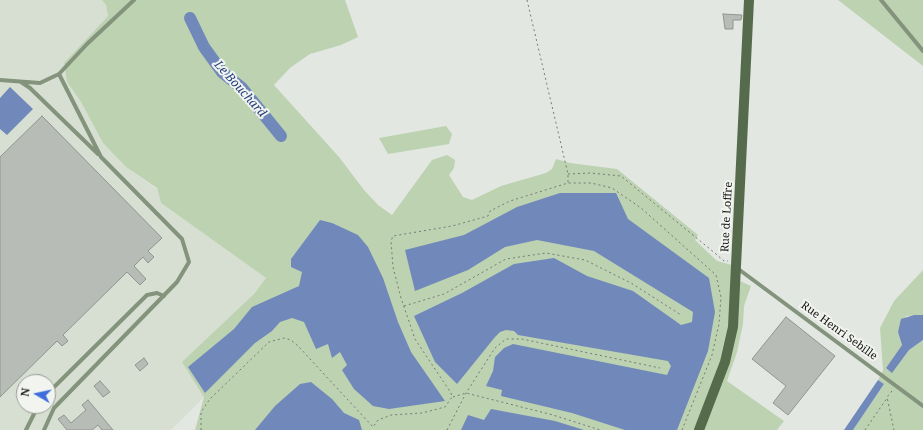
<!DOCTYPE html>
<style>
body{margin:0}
#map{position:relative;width:923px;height:430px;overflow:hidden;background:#e3e7e2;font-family:"Noto Serif",serif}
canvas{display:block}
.north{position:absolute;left:16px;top:374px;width:40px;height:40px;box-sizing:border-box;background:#f1f4ef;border:1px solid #9a9c98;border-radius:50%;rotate:279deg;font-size:11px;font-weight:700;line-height:16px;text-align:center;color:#171816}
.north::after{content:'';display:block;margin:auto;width:14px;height:18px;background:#406dde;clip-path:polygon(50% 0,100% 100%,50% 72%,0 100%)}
</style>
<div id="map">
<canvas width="923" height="430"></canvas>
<div class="north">N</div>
</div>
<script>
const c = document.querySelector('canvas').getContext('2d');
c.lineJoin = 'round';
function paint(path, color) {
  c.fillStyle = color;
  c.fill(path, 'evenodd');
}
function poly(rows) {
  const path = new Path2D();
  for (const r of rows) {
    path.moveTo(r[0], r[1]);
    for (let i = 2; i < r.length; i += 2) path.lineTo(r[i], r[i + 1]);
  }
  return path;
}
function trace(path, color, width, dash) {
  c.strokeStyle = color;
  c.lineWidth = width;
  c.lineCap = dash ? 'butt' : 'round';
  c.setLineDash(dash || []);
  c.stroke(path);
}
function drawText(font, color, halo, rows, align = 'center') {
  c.font = font + ' "Noto Serif",serif';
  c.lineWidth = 4;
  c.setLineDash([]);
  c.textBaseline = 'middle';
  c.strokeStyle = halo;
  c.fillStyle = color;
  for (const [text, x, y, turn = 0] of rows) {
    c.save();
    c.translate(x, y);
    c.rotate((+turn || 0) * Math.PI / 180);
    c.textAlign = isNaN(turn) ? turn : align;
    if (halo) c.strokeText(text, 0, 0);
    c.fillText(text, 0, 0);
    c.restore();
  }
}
paint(poly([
 [0,0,102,0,106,5,108,16,64,63,67,82,81,102,103,143,126,167,157,189,161,203,266,278,254,294,204,397,171,430,0,430],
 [24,382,48,382,48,406,24,406]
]), '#d7dfd3');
paint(poly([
 [102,0,345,0,358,37,341,45,310,54,290,68,274,85,339,157,364,190,378,205,392,215,432,160,447,155,455,160,454,168,449,175,463,197,472,200,501,186,546,173,552,169,556,159,570,163,617,169,698,235,695,240,717,261,732,265,731,277,751,286,744,306,743,324,737,352,727,381,784,421,777,430,195,430,204,397,182,362,254,294,266,278,161,203,157,188,126,167,103,143,81,102,67,82,64,63,108,16,106,5],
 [838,0,923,0,923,66],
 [446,126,452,134,449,144,388,154,379,138],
 [923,270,923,315,906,316,898,332,902,345,886,368,892,372,909,350,923,340,923,430,853,430,884,384,878,380,883,370,880,328,894,301]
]), '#bcd2b1');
paint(poly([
 [10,87,33,109,7,135,0,129,0,98],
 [560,193,616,193,628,219,709,278,715,312,708,351,677,430,625,430,572,413,501,396,502,390,486,386,493,371,495,357,504,348,513,344,667,375,671,366,668,361,518,335,514,331,506,330,500,332,495,337,457,384,435,362,414,316,462,293,514,264,554,258,587,276,633,291,681,325,692,322,693,312,594,251,537,240,505,247,468,270,415,291,405,250,464,235,517,207],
 [320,220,332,223,358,235,368,247,383,278,398,322,411,352,445,401,389,409,373,406,354,389,342,370,347,365,340,352,332,358,328,344,316,349,304,322,292,318,280,322,272,331,255,343,205,393,188,367,234,329,252,307,299,286,302,272,291,267,291,259],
 [914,315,923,315,923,340,909,350,892,373,886,368,902,345,898,332,901,319],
 [878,380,884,384,853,430,844,430],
 [311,382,332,399,344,413,359,420,362,430,255,430,275,406,300,384],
 [491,409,555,421,584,430,461,430,468,415,484,420]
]), '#7188bb');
trace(poly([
 [190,18,204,47,222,72,242,88,281,136]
]), '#7188bb', 12);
const building = poly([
 [723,14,742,15,741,20,733,20,733,29,725,29,723,14],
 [42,116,162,238,148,251,154,257,148,263,143,257,134,266,146,279,140,285,127,272,63,335,68,341,62,346,57,341,0,397,0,157,42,116],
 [786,317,835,356,788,415,773,403,786,386,752,359,786,317],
 [144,358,148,364,140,371,135,365,144,358],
 [100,381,110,392,103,397,94,386,100,381],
 [88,400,113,430,102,430,98,425,92,430,67,430,58,419,64,415,71,423,86,410,82,405,88,400]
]);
paint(building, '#b8bcb7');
trace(building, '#91948f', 1);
trace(poly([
 [527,0,568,174,568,183],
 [568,174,590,173,621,176,716,254,724,261,728,261],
 [404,306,444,294,506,259,546,253,585,260,631,283,681,315],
 [892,391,887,397,894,430],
 [453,397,466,393,553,415,600,430],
 [201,430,201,412,210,399,269,342,284,338,291,340,299,347,373,427,378,420,391,415,422,413,445,407,452,397,451,393,415,339,401,298,393,267,391,241,393,236,452,226,488,216,490,211,510,201,568,183,591,183,612,188,641,208,716,275,721,297,719,324,712,355,682,430],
 [447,430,466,393,495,348,506,339,522,339,660,368],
 [865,430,887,398]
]), '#777976', 1, [2, 3]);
trace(poly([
 [881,0,923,51],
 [0,80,40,83,59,74],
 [21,82,30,88,98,154],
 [737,268,923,406],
 [48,393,147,295,157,293,164,296],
 [26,430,38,406],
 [44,430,54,408,177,282,189,262,182,239,101,157,59,74,87,44,134,0]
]), '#84937c', 4);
trace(poly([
 [699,430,725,362,733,327,749,0]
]), '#566b4b', 10);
drawText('11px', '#171816', '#f1f4ef', [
 ["Rue de Loffre",727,217,-87],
 ["Rue Henri Sebille",839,331,36]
]);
drawText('italic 12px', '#243e7d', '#f1f4ef', [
 ["Le Bouchard",240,89,48]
]);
</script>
